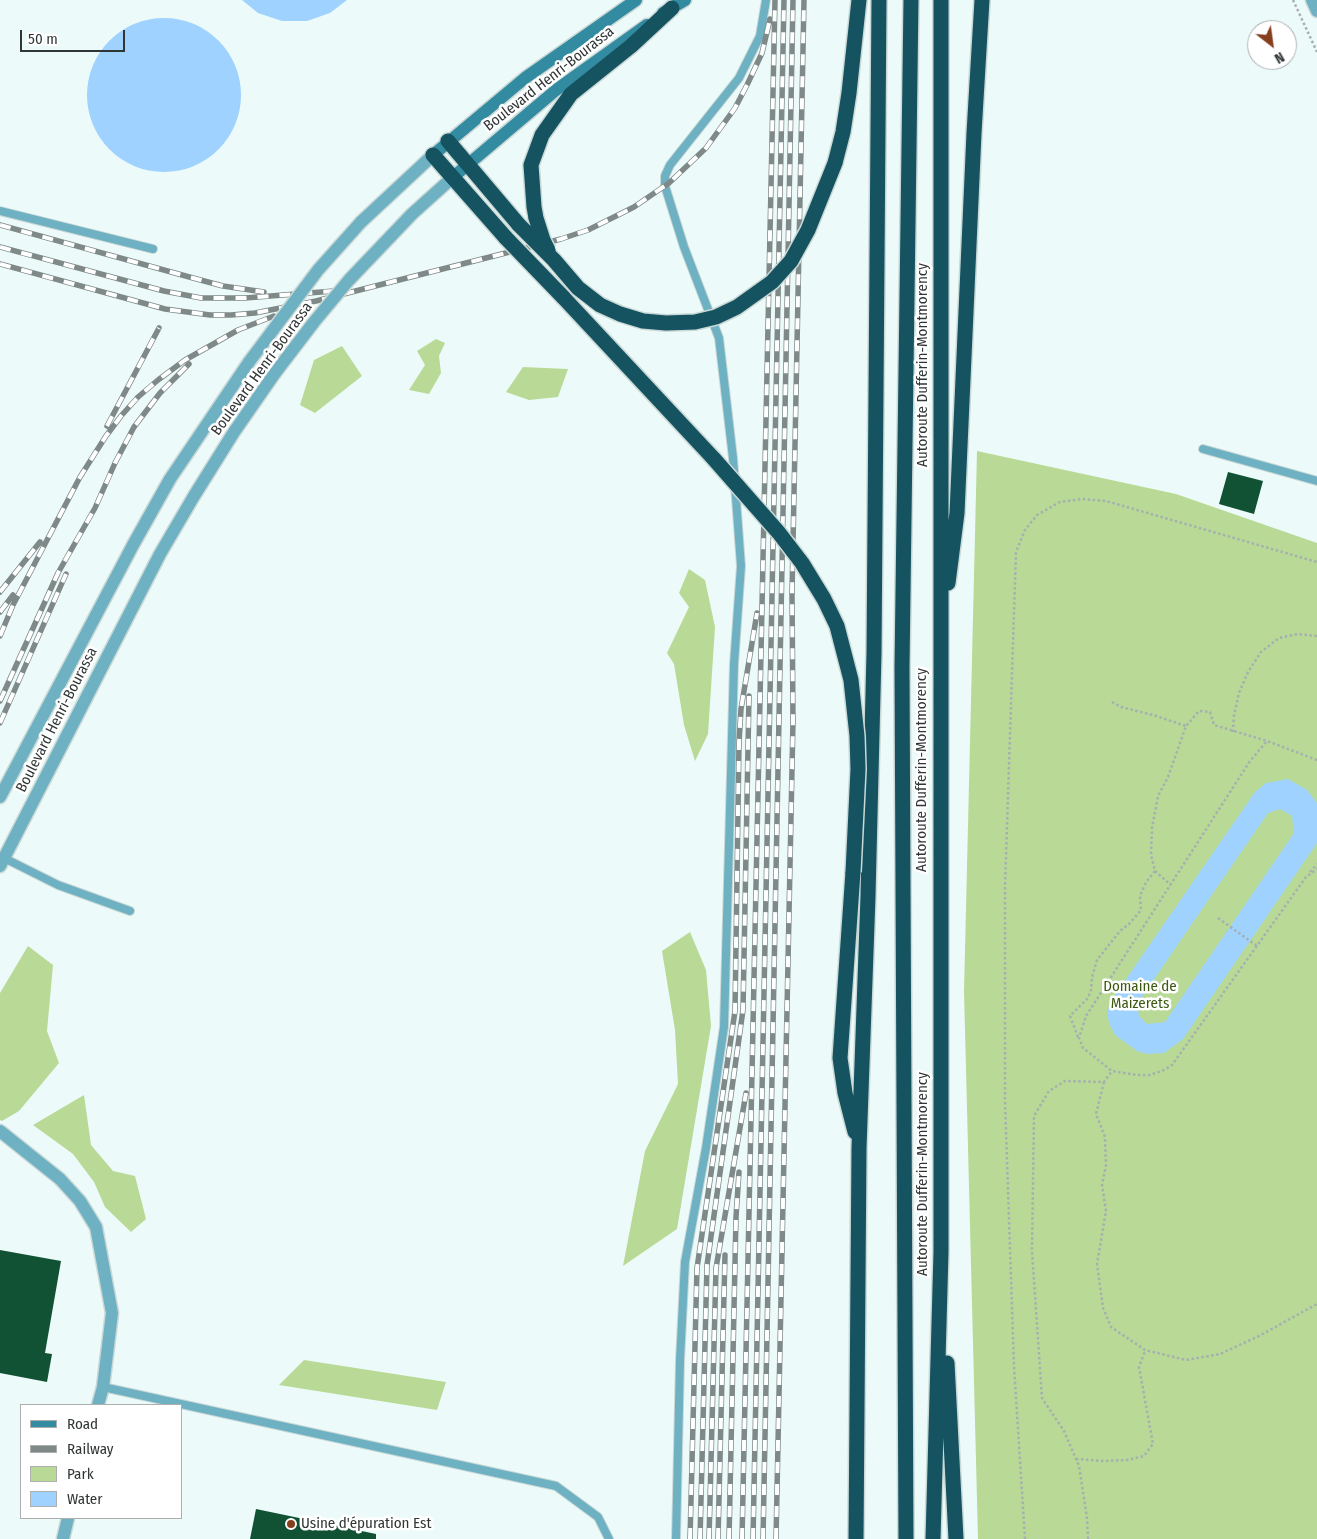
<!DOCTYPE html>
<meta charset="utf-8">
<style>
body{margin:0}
#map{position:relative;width:1317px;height:1539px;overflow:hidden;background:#ecfbf9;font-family:"Fira Sans Condensed",sans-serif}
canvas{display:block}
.legend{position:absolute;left:20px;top:1404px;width:162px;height:115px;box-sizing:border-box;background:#fff;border:1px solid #acafae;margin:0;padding:6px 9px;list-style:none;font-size:15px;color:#303635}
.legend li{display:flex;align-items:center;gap:10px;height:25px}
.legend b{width:25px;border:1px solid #acafae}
.north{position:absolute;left:1247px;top:20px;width:50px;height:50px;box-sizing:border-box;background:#fff;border:1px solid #acafae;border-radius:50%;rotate:150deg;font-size:14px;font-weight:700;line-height:20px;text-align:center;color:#303635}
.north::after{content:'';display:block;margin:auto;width:18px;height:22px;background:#863e1f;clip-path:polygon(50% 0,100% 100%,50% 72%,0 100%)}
.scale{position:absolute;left:20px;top:30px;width:105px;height:22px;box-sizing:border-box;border:2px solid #303635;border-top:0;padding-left:6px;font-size:15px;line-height:18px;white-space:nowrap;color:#303635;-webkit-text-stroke:4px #fff;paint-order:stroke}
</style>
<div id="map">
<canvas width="1317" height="1539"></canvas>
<ul class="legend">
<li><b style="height:6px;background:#328ba0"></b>Road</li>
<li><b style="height:6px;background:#7f8988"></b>Railway</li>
<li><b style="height:14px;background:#b8da96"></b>Park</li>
<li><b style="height:14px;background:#9fd2fe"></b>Water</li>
</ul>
<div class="north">N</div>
<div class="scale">50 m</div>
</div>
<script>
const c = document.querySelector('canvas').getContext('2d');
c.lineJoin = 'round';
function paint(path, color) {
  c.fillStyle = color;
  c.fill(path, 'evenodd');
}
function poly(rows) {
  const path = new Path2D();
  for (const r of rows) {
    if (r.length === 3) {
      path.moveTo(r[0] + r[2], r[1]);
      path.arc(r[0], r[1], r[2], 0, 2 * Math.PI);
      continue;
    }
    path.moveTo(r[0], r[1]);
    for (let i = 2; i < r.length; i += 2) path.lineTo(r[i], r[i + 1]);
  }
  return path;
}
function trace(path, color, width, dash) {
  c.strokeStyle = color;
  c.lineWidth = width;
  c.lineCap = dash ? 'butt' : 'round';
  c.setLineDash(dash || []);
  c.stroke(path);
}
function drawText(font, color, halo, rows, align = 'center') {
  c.font = font + ' "Fira Sans Condensed",sans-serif';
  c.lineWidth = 5;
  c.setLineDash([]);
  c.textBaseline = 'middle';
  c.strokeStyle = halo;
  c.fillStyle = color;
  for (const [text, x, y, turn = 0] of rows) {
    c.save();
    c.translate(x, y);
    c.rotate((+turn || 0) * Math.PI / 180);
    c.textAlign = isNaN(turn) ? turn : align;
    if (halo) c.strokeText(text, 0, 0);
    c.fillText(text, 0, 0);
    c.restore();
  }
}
paint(poly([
 [436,339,445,343,439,356,441,373,429,394,409,390,425,365,417,351],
 [342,346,362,376,315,413,300,405,314,360],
 [523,367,568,369,558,397,529,400,506,392],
 [977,451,1176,494,1317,543,1317,1539,978,1539,964,991],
 [689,569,705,580,715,627,708,734,695,761,684,725,674,664,667,653,689,607,679,593],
 [690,932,706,970,711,1026,677,1229,623,1266,645,1151,678,1084,675,1030,662,951],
 [28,946,53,965,47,1031,59,1063,19,1111,2,1121,0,1120,0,993],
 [84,1095,91,1145,113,1171,135,1176,146,1219,131,1232,105,1207,94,1182,73,1154,33,1125],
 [304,1360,446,1382,437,1410,279,1385]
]), '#b8da96');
paint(poly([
 [242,0,347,0,330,13,307,21,282,21,258,13],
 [164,95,77],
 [1288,779,1307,790,1317,803,1317,843,1183,1039,1164,1053,1147,1054,1137,1051,1115,1035,1109,1023,1107,1011,1113,998,1255,792,1266,783],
 [1280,809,1292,816,1294,833,1165,1022,1147,1024,1139,1016,1137,1004,1268,813]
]), '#9fd2fe');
paint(poly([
 [1228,472,1263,481,1254,514,1219,504],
 [0,1250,61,1261,45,1353,52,1354,47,1382,0,1373],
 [256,1509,376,1534,376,1539,250,1539]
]), '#115235');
const lane = poly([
 [0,211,153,249],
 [1203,449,1317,481],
 [2,857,58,885,130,911],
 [103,1387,556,1486,598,1517,609,1539],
 [676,1539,680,1360,685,1262,706,1148,724,1027,734,664,741,566,733,458,719,338,684,247,665,186,665,176,670,165,739,78,760,36,766,0]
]);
const street = poly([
 [1312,0,1317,11],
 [361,222,433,155],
 [391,236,412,214,452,178],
 [0,797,133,545,170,479,249,362],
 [0,866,160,554,194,496,234,432,275,373],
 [0,1131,60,1179,80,1201,96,1227,112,1313,103,1387,98,1405],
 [63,1539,68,1518]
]);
const secondary = poly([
 [663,13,685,0],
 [433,155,525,78,636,0],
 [452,178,556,90,647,25]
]);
const highway = poly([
 [448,141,519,225],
 [433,155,506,238],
 [835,163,843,132,849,93,859,0],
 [536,218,534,207,531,165,542,135,571,94,631,46,672,8],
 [563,297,714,459],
 [948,583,957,513,974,133,982,0],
 [853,872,840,1058,845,1093,855,1132],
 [947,1363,956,1539],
 [856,1539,859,1148,868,896,874,653,879,0],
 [906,1539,902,667,911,0],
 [933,1539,941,1252,941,0]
]);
trace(lane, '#cad8d6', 10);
trace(street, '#cad8d6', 15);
trace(secondary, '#cad8d6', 15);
trace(highway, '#cad8d6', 18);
trace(poly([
 [1293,0,1317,52],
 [1112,702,1121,707,1153,715,1186,726],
 [1233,732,1234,715,1239,693,1248,672,1261,652,1279,638,1298,634,1317,636],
 [1317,760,1267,741,1250,761,1086,1016,1079,1038,1083,1048,1112,1071,1137,1075,1150,1075,1164,1070,1172,1065,1306,877,1317,869],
 [1155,871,1171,885],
 [1310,872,1317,864],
 [1218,918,1257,946],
 [1078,1037,1070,1016,1088,998,1091,990,1092,977,1097,960,1120,931,1129,924,1141,910,1140,896,1146,882,1155,871,1151,855,1152,828,1158,796,1168,777,1186,726,1199,711,1210,712,1214,725,1267,741],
 [1104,1082,1096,1114,1105,1137,1106,1165,1102,1185,1106,1211,1097,1264,1103,1308,1111,1327,1145,1350,1186,1360,1220,1354,1259,1336,1317,1304],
 [1076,1459,1103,1461,1127,1460,1144,1456,1153,1444,1139,1367,1145,1351],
 [1025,1539,1014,1366,1005,1101,1005,887,1016,552,1025,530,1037,515,1060,502,1082,499,1106,501,1317,562],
 [1088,1539,1087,1518,1079,1466,1064,1431,1042,1398,1032,1251,1034,1116,1049,1091,1065,1081,1104,1082,1112,1071]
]), '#a5b0af', 2.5, [2.5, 2.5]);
trace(lane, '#6eb1c3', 8);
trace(street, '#6eb1c3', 12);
trace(secondary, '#328ba0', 12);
trace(highway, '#155361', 15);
const rail = poly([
 [0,225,193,278,223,286,264,292],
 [0,247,164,291,201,298,245,298,334,291],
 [0,264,165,309,210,315,231,315,255,313,316,301,561,239,588,230,634,207,669,183,706,148,735,108,747,85,762,53,770,19],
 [107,426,159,328],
 [0,592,40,542],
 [0,612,13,595],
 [0,636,13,605,80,477,106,436,121,416,138,397,158,380,185,360,238,330,274,316],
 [0,701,58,573,95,508,115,463,134,427,160,393,189,364],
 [0,723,66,574],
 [690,1539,697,1268,735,1011,739,743,741,709,757,613],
 [700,1539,707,1265,743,1010,749,696],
 [709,1539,716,1268,746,1093],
 [718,1539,725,1255],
 [729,1539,736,1217,739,1172],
 [742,1539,775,0],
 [753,1539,784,0],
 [763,1539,793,0],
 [776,1539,793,721,792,593,804,0]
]);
trace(rail, '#7f8988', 5.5);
trace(rail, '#fff', 4, [11]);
const streetBridge = poly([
 [249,362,318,270,361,222],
 [275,373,314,322,349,280,391,236]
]);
const highwayBridge = poly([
 [536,218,543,240,548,250],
 [519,225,554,260,578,288,600,305,620,314,643,321,666,323,695,322,716,317,737,307,772,282,791,261,808,230,835,163],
 [506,238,563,297],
 [714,459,779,533,802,563,824,599,837,626,851,680,857,736,858,769,853,872]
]);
trace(streetBridge, '#cad8d6', 15, []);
trace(highwayBridge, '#cad8d6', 18, []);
trace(streetBridge, '#6eb1c3', 12);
trace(highwayBridge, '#155361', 15);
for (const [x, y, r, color] of [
 [291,1524,5,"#863e1f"]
]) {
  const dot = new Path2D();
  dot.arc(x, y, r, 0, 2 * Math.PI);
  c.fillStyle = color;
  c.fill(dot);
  trace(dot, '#fff', 2);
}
drawText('15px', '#303635', '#fff', [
 ["Boulevard Henri-Bourassa",549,79,-38],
 ["Autoroute Dufferin-Montmorency",923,365,-90],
 ["Boulevard Henri-Bourassa",262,369,-54],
 ["Boulevard Henri-Bourassa",57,720,-63],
 ["Autoroute Dufferin-Montmorency",922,770,-90],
 ["Autoroute Dufferin-Montmorency",923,1174,-90]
]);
drawText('15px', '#3c5a0f', '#fff', [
 ["Domaine de",1140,987],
 ["Maizerets",1140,1004]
]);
drawText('15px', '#303635', '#fff', [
 ["Usine d'épuration Est",301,1524]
], 'left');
</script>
